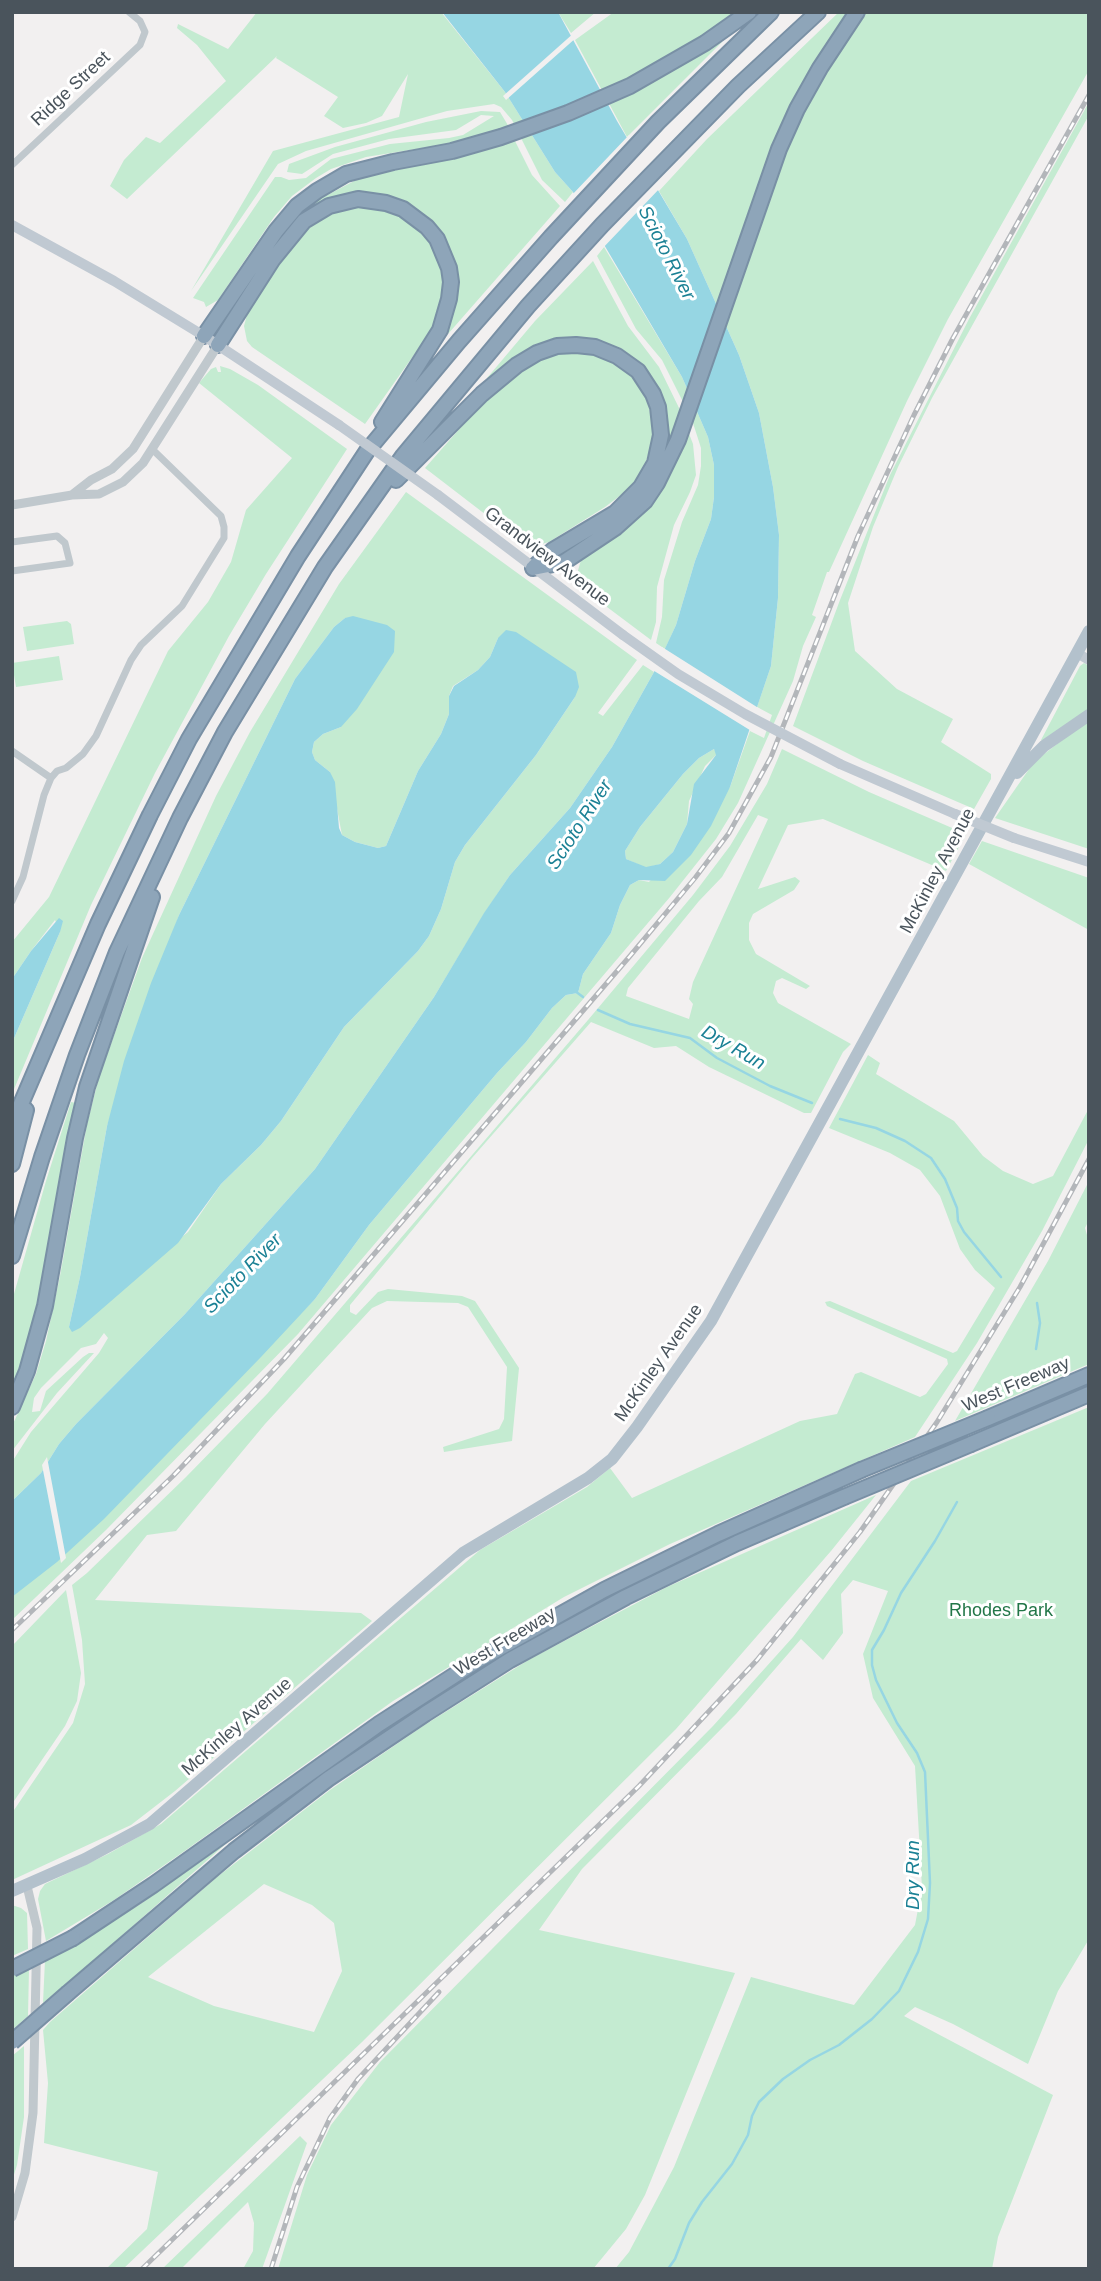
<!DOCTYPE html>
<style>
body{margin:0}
#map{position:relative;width:1101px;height:2281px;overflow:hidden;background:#f2f0f0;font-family:Helvetica,sans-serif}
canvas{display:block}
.frame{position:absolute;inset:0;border:14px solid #4a545c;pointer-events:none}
</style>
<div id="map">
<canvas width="1101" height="2281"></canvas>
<div class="frame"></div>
</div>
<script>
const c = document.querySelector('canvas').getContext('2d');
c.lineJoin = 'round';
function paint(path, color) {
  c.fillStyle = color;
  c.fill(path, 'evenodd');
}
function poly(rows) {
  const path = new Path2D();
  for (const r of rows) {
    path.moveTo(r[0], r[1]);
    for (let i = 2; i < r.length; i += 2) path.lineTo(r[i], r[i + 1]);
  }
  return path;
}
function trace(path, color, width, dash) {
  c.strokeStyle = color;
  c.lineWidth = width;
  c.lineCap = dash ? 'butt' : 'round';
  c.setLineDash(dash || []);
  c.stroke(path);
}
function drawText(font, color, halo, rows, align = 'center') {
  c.font = font + ' Helvetica,sans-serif';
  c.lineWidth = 6;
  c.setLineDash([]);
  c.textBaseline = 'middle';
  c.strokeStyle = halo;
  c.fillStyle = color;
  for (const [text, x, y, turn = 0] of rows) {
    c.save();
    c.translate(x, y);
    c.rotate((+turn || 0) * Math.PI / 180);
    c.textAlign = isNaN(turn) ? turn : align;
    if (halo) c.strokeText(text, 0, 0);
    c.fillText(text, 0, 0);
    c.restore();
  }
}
paint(poly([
 [257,12,441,12,505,92,555,172,573,192,565,202,542,180,512,120,501,107,494,104,447,111,306,151,278,164,191,291,273,151,399,117,408,74,382,116,366,123,343,128,324,116,338,97,276,58,277,56,127,199,110,186,124,160,146,137,160,143,226,81,197,45,177,28,178,24,228,49],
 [558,12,596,12,571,33],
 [614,12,738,12,689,46,626,80,631,92,720,40,722,42,627,137,575,40],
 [839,12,851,12,818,61,769,194,789,143,810,98,846,39,866,12,1089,12,1089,70,948,319,907,401,829,572,827,572,812,615,816,617,803,646,793,681,738,803,716,839,670,897,298,1334,106,1530,12,1620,12,1597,315,1299,369,1225,497,1073,526,1042,552,1008,566,995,578,993,583,974,611,933,620,905,630,885,639,880,649,882,730,787,750,731,764,738,772,715,757,707,771,666,778,598,779,535,773,487,759,413,739,355,687,239,659,191,707,139],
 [1089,102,1089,115,932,398,898,467,873,527,848,603,855,651,897,689,953,719,941,742,991,774,991,779,974,809,863,761,793,726,840,600,890,475,969,319],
 [481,111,500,112,509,127,460,142,366,157,331,169,316,178,292,196,274,217,218,300,206,307,204,302,193,298,275,177,281,177,289,180,306,178,331,159,390,144,449,138,463,135,494,116,481,115,456,130,389,139,333,154,302,174,287,172,289,164,335,147,426,122],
 [514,139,532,175,560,206,448,334,445,332,451,256,391,199,303,217,300,215,320,199,356,180],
 [364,206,378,207,400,214,415,224,435,248,444,273,444,289,439,315,433,328,365,424,252,347,247,341,244,326,248,311,283,256,311,224,335,211],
 [604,247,682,377,708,437,714,465,714,497,711,519,695,561,676,625,665,649,656,643,662,617,664,580,682,522,698,485,701,466,701,448,692,420,662,360,636,329,597,256],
 [593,261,628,326,659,367,681,412,661,464,654,388,583,340,489,380,487,378,535,321],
 [576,351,598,354,619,365,633,377,648,401,653,429,652,442,644,468,629,489,605,507,549,542,534,546,520,541,425,468,470,417,505,382,535,360,560,352],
 [220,366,230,369,258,385,347,449,266,574,229,636,155,773,91,905,12,1094,12,1043,60,932,55,920,31,951,12,979,12,942,49,897,168,651,208,602,231,562,246,510,292,458,199,383,211,369,216,367,218,372,221,372],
 [688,431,693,444,696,475,690,492,674,525,657,587,656,622,651,640,587,592,579,581,577,574,581,560,588,553,657,494,671,471],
 [406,492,637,660,598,713,603,716,643,665,654,672,612,747,570,808,510,875,484,914,434,997,315,1169,185,1314,76,1424,59,1444,41,1473,12,1501,12,1462,31,1432,99,1353,108,1338,104,1333,96,1344,81,1348,41,1388,34,1398,32,1412,40,1411,46,1391,83,1357,89,1353,94,1353,57,1393,12,1451,12,1426,36,1374,46,1341,60,1276,87,1124,99,1077,142,958,216,796,250,732,339,584],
 [345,618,341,727,323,734,314,742,312,752,315,760,330,772,342,835,355,842,378,848,386,846,418,771,441,734,449,714,449,696,453,686,478,670,490,657,498,638,575,697,536,755,465,845,455,862,441,909,429,936,418,951,344,1027,281,1121,261,1145,221,1184,188,1232,69,1327,80,1277,107,1126,179,915,295,679,334,627],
 [67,621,71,624,74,644,27,651,23,627],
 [59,656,63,680,16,687,12,663],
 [1084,663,1089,666,1089,711,1043,742,1041,740,1080,666],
 [1089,719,1089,849,995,818,1034,762],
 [714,749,717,754,705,766,689,801,687,824,673,852,660,864,646,868,626,859,625,851,640,827,683,774,699,758],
 [782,749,869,792,966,834,946,871,823,819,788,825,758,889,795,877,800,881,794,890,753,914,749,923,749,940,756,954,810,986,806,989,782,978,776,981,773,993,778,1003,851,1044,843,1052,811,1113,804,1113,709,1067,676,1046,654,1048,591,1022,472,1158,350,1305,350,1312,356,1315,378,1292,388,1289,462,1296,475,1301,519,1368,512,1441,444,1452,443,1447,499,1429,504,1419,507,1367,468,1307,458,1303,387,1301,372,1308,265,1424,176,1531,147,1535,95,1600,361,1613,372,1621,175,1791,131,1825,12,1880,12,1813,73,1723,85,1684,82,1640,72,1585,87,1573,186,1477,267,1394,588,1020,693,895,730,846,767,784],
 [758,815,768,819,693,982,689,999,693,1004,689,1019,626,996,628,988,699,901,722,877],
 [982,841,1089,878,1089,930,969,864],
 [868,1055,880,1063,876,1074,954,1121,983,1156,1003,1171,1033,1184,1053,1176,1089,1108,1089,1139,1042,1231,977,1343,915,1437,670,1544,564,1597,393,1701,186,1850,114,1900,46,1941,38,1899,40,1891,45,1884,108,1854,161,1824,480,1550,587,1487,610,1468,632,1498,800,1421,837,1414,855,1374,861,1372,920,1397,926,1394,948,1364,947,1359,827,1306,825,1302,830,1301,953,1353,957,1351,995,1288,975,1270,960,1249,940,1196,920,1170,890,1153,829,1128],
 [71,1102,76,1103,37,1310,12,1391,12,1301,46,1181],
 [1089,1181,1089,1220,1085,1228,1089,1242,1089,1364,955,1421,1048,1261],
 [1089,1407,1089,1939,1058,1991,1028,2064,953,2024,915,2007,904,2016,1053,2095,998,2237,992,2269,615,2269,629,2252,674,2167,751,1977,854,2005,915,1925,922,1888,915,1766,873,1698,863,1654,888,1591,853,1580,841,1594,843,1633,823,1660,801,1639,736,1714,582,1869,539,1930,735,1973,645,2195,626,2229,593,2269,278,2269,307,2175,331,2125,380,2062,713,1726,793,1637,911,1481],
 [876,1495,831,1551,676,1729,362,2042,123,2269,106,2269,147,2229,158,2172,44,2143,48,2083,43,2030,50,2022,217,1877,330,1790,423,1726,530,1659,667,1587],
 [264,1884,312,1905,334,1923,342,1971,314,2032,214,2006,148,1977],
 [66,1590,81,1673,77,1701,65,1726,12,1804,12,1646],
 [228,1842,67,1984,43,2003,45,1960,139,1905],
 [12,1905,21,1908,27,1913,28,1949,12,1956],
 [29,1969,28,2016,12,2030,12,1976],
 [24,2046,24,2117,17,2165,12,2181,12,2056],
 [300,2136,307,2143,262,2269,243,2269,253,2251,254,2223,248,2202,181,2269,162,2269]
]), '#c4ebd1');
paint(poly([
 [442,12,558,12,617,121,687,239,739,355,759,413,773,487,779,535,778,598,771,666,730,787,711,826,691,855,665,881,639,880,630,885,620,905,611,933,583,974,578,993,566,995,552,1008,526,1042,497,1073,369,1225,315,1299,261,1357,104,1519,57,1562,12,1597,12,1501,41,1473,59,1444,76,1424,185,1314,315,1169,434,997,484,913,510,875,570,808,612,747,654,672,676,625,695,561,711,519,714,497,714,465,708,437,682,377,573,192,555,172,505,92],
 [714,749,716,755,694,784,687,824,673,852,660,864,646,867,626,859,625,851,640,827,683,774,699,758],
 [353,616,387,625,395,631,394,652,357,709,341,727,323,734,314,742,312,752,315,760,330,772,335,782,339,828,342,835,355,842,378,848,386,846,418,771,441,734,449,714,449,696,454,686,478,670,490,657,498,638,506,630,516,632,576,672,579,687,575,697,536,755,465,845,455,862,441,909,429,936,418,951,344,1027,281,1121,261,1145,221,1184,178,1243,80,1328,72,1332,69,1327,80,1277,107,1126,124,1061,151,983,179,915,295,679,334,627,345,618],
 [59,918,63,921,60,932,12,1043,12,979,31,951]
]), '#96d6e3');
paint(poly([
 [575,32,577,37,506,100,503,96],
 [629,135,661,187,601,250,571,196],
 [662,647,760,709,753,732,651,669],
 [47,1457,66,1558,61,1563,42,1465]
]), '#f2f0f0');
trace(poly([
 [575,991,583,997],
 [598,1010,630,1024,690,1038,717,1058,770,1086,812,1103],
 [840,1119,876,1128,905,1141,931,1158,945,1179,957,1208,958,1221,964,1232,1001,1277],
 [1036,1349,1040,1323,1037,1303],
 [668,2269,675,2259,689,2223,702,2202,732,2164,748,2135,752,2116,759,2102,783,2079,810,2060,839,2045,872,2019,899,1991,918,1952,928,1919,930,1883,925,1772,917,1753,897,1723,876,1680,872,1665,872,1650,884,1630,901,1593,935,1541,957,1502]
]), '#96d6e3', 2.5);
const motorway = poly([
 [204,336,276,231,297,206,317,191,346,174,393,162,452,151,501,137,568,113,630,86,705,43,749,12],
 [218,345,273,259,304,221,329,206,358,199,386,203,403,209,427,227,437,239,449,268,451,282,449,299,440,330,382,422],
 [396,480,482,394,517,365,537,353,557,346,576,345,595,347,617,356,638,371,653,394,658,407,661,435,655,463,641,487,615,513,553,550,534,567],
 [533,568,564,562,615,528,645,501,657,483,678,440,779,149,797,109,820,68,857,12],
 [12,1125,98,924,150,815,189,739,298,556,367,451,459,341,551,237,658,122,771,12],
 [12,1164,26,1110],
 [12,1256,42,1157,77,1055,117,952,180,818,225,732,325,567,403,456,528,306,602,225,738,86,818,12],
 [12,1407,27,1371,45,1306,75,1138,87,1087,152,897],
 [988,1418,1089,1375],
 [971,1444,1089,1394],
 [73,1938,153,1885,379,1724,475,1662,604,1590,718,1534,861,1470],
 [68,1993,234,1851,328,1779,425,1714,510,1660,626,1597,737,1543,844,1497]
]);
trace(motorway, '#7990a5', 18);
trace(poly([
 [12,165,140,45,145,32,140,21,129,12],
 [12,542,57,536,65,543,70,563,12,571],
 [12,751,51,778],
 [12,901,23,877,44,795,51,778,57,771,66,768,83,754,96,736,131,660,141,645,182,606,224,538,224,527,221,516,152,449]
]), '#c0c8cd', 7);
trace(poly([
 [73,494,91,480,112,469,133,449,204,336],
 [12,505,72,495,99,494,123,482,143,463,218,345],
 [12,2217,25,2173,33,2113,37,1928,27,1886]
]), '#c0c8cd', 9);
trace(poly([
 [12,225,114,281,204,336,339,425],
 [438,495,623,635],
 [1077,653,1089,660],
 [840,764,955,814],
 [1014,838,1089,862]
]), '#c0c9d2', 10);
trace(poly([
 [1017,773,1044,746,1089,715],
 [12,1891,85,1859,150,1824,463,1553,588,1478,612,1459,637,1427,711,1321,1089,631]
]), '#b3c1cc', 12);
trace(motorway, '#8ea5b9', 14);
const rail = poly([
 [12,1630,173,1476,284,1359,630,956,695,878,729,833,771,757,858,536,914,415,953,338,1089,95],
 [142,2269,639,1786,757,1660,860,1532,937,1422,1020,1287,1089,1159],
 [271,2269,297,2187,330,2118,358,2079,439,1992]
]);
trace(rail, '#b3b6ba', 5);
trace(rail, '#fff', 2.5, [8]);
const motorwayBridge = poly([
 [861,1470,988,1418],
 [844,1497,971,1444],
 [12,1969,73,1938],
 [12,2042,68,1993]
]);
trace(motorwayBridge, '#7990a5', 18, []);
trace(poly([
 [339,425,438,495],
 [623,635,678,674,745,714,840,764],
 [955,814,1014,838]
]), '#c0c9d2', 10);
trace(motorwayBridge, '#8ea5b9', 14);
drawText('18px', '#4a545c', '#fff', [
 ["Ridge Street",71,89,-43],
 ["Grandview Avenue",547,557,37],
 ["McKinley Avenue",938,871,-62],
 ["McKinley Avenue",659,1363,-55],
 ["West Freeway",1016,1385,-23],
 ["West Freeway",505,1642,-31],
 ["McKinley Avenue",237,1727,-41]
]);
drawText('18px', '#227648', '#fff', [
 ["Rhodes Park",1001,1611]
]);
drawText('italic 19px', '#1b8195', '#fff', [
 ["Scioto River",666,253,63],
 ["Scioto River",580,825,-57],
 ["Dry Run",733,1048,30],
 ["Scioto River",243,1274,-46],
 ["Dry Run",914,1875,-90]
]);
</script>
